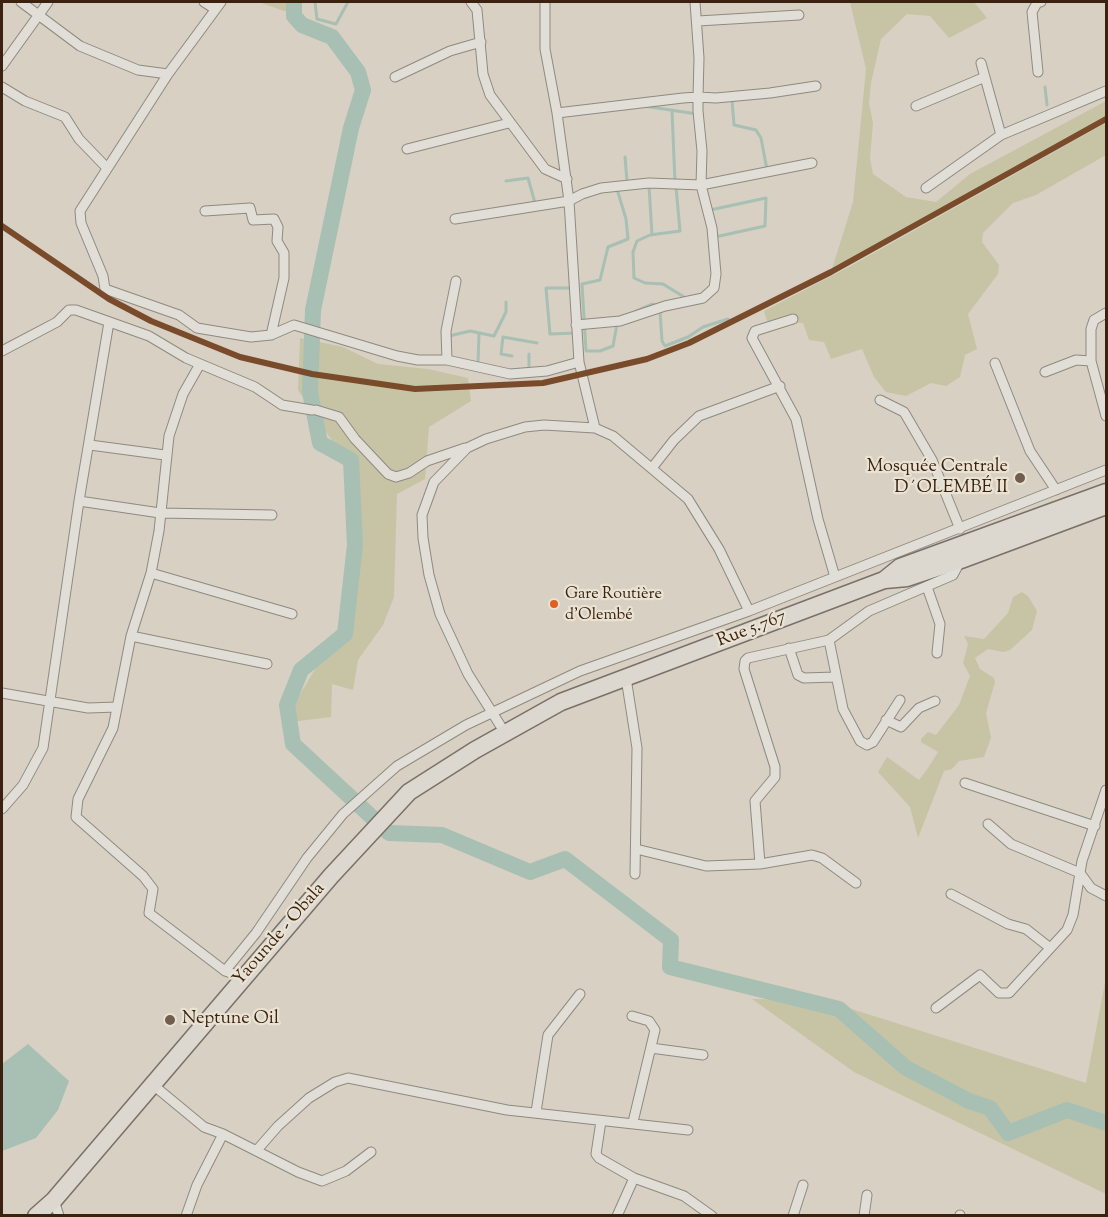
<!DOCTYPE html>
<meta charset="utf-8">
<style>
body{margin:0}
#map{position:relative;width:1108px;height:1217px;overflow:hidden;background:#d7d0c3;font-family:"Sorts Mill Goudy",serif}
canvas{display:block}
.frame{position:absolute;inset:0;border:3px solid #3a2110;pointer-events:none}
</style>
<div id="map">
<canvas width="1108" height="1217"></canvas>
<div class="frame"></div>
</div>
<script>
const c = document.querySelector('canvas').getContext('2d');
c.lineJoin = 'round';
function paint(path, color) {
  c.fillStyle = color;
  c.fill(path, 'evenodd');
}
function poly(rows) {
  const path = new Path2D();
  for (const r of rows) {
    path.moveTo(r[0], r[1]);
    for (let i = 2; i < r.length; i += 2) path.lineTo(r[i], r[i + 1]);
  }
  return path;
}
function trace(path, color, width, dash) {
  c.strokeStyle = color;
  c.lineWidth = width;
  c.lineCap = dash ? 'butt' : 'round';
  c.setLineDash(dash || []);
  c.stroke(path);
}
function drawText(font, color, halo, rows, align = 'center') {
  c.font = font + ' "Sorts Mill Goudy",serif';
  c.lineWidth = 4.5;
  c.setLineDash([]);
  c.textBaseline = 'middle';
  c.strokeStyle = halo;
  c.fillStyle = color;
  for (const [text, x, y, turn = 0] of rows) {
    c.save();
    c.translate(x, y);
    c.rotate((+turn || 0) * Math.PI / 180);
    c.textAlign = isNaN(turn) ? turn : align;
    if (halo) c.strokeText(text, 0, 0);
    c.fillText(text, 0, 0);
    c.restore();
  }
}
paint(poly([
 [259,2,299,2,299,12,284,11],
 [850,2,974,2,987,18,949,38,930,16,907,14,881,39,871,83,869,103,873,123,870,158,873,174,906,197,936,202,970,174,1106,101,1106,119,831,272,853,202,866,69],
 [1106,123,1106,155,1036,195,1013,203,983,233,982,242,999,265,998,274,968,314,977,349,965,355,960,377,946,386,931,383,906,396,886,392,874,377,862,349,831,359,824,342,809,340,803,323,767,321,764,311,849,267],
 [300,338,343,347,378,364,428,369,468,378,471,401,429,427,425,479,397,494,394,597,383,625,358,660,353,690,332,684,331,717,283,723,352,607,345,460,298,390],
 [1022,592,1028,596,1037,611,1032,630,1010,650,1003,652,988,649,975,658,980,669,994,678,995,682,986,713,991,738,984,757,959,761,952,769,944,771,918,838,910,807,878,772,887,757,919,780,928,768,938,752,921,742,921,739,928,732,936,735,959,705,970,676,963,663,968,644,964,636,984,639,1008,613,1013,597],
 [1106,977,1106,1194,854,1072,752,999,823,1000,1086,1083]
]), '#c6c4a5');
paint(poly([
 [28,1044,69,1081,58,1110,36,1138,2,1151,2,1064]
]), '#a8bfb3');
trace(poly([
 [315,2,317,19,336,24,348,2],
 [1045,87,1047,105],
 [732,100,734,125,756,130,761,138,767,170],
 [644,106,697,114],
 [672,110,675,183],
 [625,157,627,181],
 [506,181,528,178,535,203],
 [649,186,652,235],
 [676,187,680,231,650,235,637,241,633,252,634,278,645,283,663,284,689,300],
 [617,189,626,219,628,239,608,247,600,280,582,284,586,351,600,351,613,346,617,324],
 [710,210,766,198,765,226,715,237],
 [573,288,546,288,550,334,576,333],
 [636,311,652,304,657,305],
 [660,311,662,341,665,346,688,337,703,327,728,319],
 [449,336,470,331,494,336,506,312,506,302],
 [512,356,501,354,503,337,537,343],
 [478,364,479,333],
 [529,371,529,354]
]), '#a8bfb3', 3);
trace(poly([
 [294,2,294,16,302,25,332,37,358,72,363,90,351,128,313,310,310,392,320,443,351,460,355,545,345,634,301,670,287,705,293,744,389,833,442,835,530,872,565,859,671,940,670,967,839,1009,906,1068,969,1101,990,1108,1008,1133,1067,1110,1106,1123]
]), '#a8bfb3', 16);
const street = poly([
 [21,2,80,46,138,70,168,74],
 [204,2,215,9],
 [221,2,168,74,80,211,81,223,103,276,105,289,179,315,197,328,251,337,271,335,294,325,397,356,418,360,447,360],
 [471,2,477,10,483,74,490,95,545,169,567,179],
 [545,2,545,49,557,113],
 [695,2,699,58,698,97,698,111,702,151,701,185,649,183,601,188,582,194,569,201,557,113,683,98,698,97,716,98,770,93,816,86],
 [698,21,799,15],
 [981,63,1001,135,1106,91],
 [2,66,48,2],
 [1038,72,1032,12,1037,3,1041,2],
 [395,77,450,51,481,42],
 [2,87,25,101,65,117,79,139,107,168],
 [916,106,985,77],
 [407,149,509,123],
 [926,188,1001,135],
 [205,211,250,208,253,220,274,219,278,227,277,241,284,253,284,278,271,335],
 [455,219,569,201,579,362,595,428],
 [456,281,446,331,447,360,510,374,547,371,579,362],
 [793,319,755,331,752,338,796,419,818,519,835,577],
 [576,325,620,321,665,306,703,298,714,288,716,274,712,228,701,185,812,163],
 [2,351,57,322,69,310,76,310,149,336,186,358,255,387,282,405,312,410],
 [1091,361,1091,329,1094,320,1106,313],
 [995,363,1030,451,1056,490],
 [200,364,183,394,169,436,159,531,151,573,131,636,113,728,78,799,76,817,143,876,153,889,149,913,225,971,243,977],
 [1045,372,1076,360,1091,361,1106,416],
 [880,400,904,412,932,460,960,529],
 [316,410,339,417,355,439,388,474,396,477,409,473,427,461,465,448],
 [90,445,165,455],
 [652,468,674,440,699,416,780,386],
 [79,501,160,513,272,515],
 [151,573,292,614],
 [927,587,940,624,937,653],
 [131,636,267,664],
 [829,640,843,709,860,741,867,745,873,742,900,700],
 [789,648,798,675,804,678,835,677],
 [626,678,637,748,635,874],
 [2,693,88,708,117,707],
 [886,720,901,727,919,708,935,701],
 [505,733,468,674,440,614,429,575,423,538,422,515,434,482,467,448,486,439,525,427,544,425,595,428,613,436,688,499,719,549,749,611,1106,470],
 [965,783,1095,826],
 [2,809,23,785,43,748,79,501,109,322],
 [988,824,1011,844,1080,873,1091,888,1106,896],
 [636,849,706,866,760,864,812,855,822,858,856,883],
 [760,864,755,801,775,777,775,767,744,669,745,661,748,658,829,640,869,611,953,575,961,560],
 [951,894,1008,924,1026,929,1049,947],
 [225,971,256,933,307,858,343,814,397,766,466,725,580,671,749,611],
 [936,1008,980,975,999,993,1009,993,1067,930,1073,915,1082,861,1106,790],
 [632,1016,649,1021,655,1030,633,1122],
 [651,1048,703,1055],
 [152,1084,204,1127,223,1134,298,1172,322,1181,346,1171,371,1152],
 [536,1112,548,1035,580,994],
 [601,1121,596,1154,599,1158,634,1178,684,1196,712,1216],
 [257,1150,278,1126,309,1098,335,1082,348,1078,507,1110,688,1130],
 [54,1200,59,1216],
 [186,1216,197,1185,223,1134],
 [617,1216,634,1178],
 [793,1216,803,1185],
 [864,1216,867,1195],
 [960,1216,960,1215]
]);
const highway = poly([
 [885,580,907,578,961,560,1106,506],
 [36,1216,54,1200,331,876,409,792,475,750,561,702,884,580,900,567,1106,492]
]);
trace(street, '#90897f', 11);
trace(highway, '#797168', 19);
trace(street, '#e1ded7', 9);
trace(highway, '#dcd8d0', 16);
trace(poly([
 [2,226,109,299,151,321,240,357,312,374,415,389,543,383,647,359,689,343,831,272,1106,119]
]), '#7a4b2a', 6);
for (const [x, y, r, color] of [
 [1020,478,6,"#715e4f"],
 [554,604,5,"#e05e20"],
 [170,1020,6,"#715e4f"]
]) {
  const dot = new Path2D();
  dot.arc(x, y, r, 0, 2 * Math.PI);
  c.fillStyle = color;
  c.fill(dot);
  trace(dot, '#eae3d3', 2);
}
drawText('16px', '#3a2110', '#eae3d3', [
 ["Gare Routière",565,595],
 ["d'Olembé",565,616]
], 'left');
drawText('18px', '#3a2110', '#eae3d3', [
 ["Mosquée Centrale",1008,468],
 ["D´OLEMBÉ II",1008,489],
 ["Neptune Oil",182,1020,"left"]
], 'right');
drawText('18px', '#3a2110', '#eae3d3', [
 ["Rue 5.767",752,630,-21],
 ["Yaounde - Obala",280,935,-49]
]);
</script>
